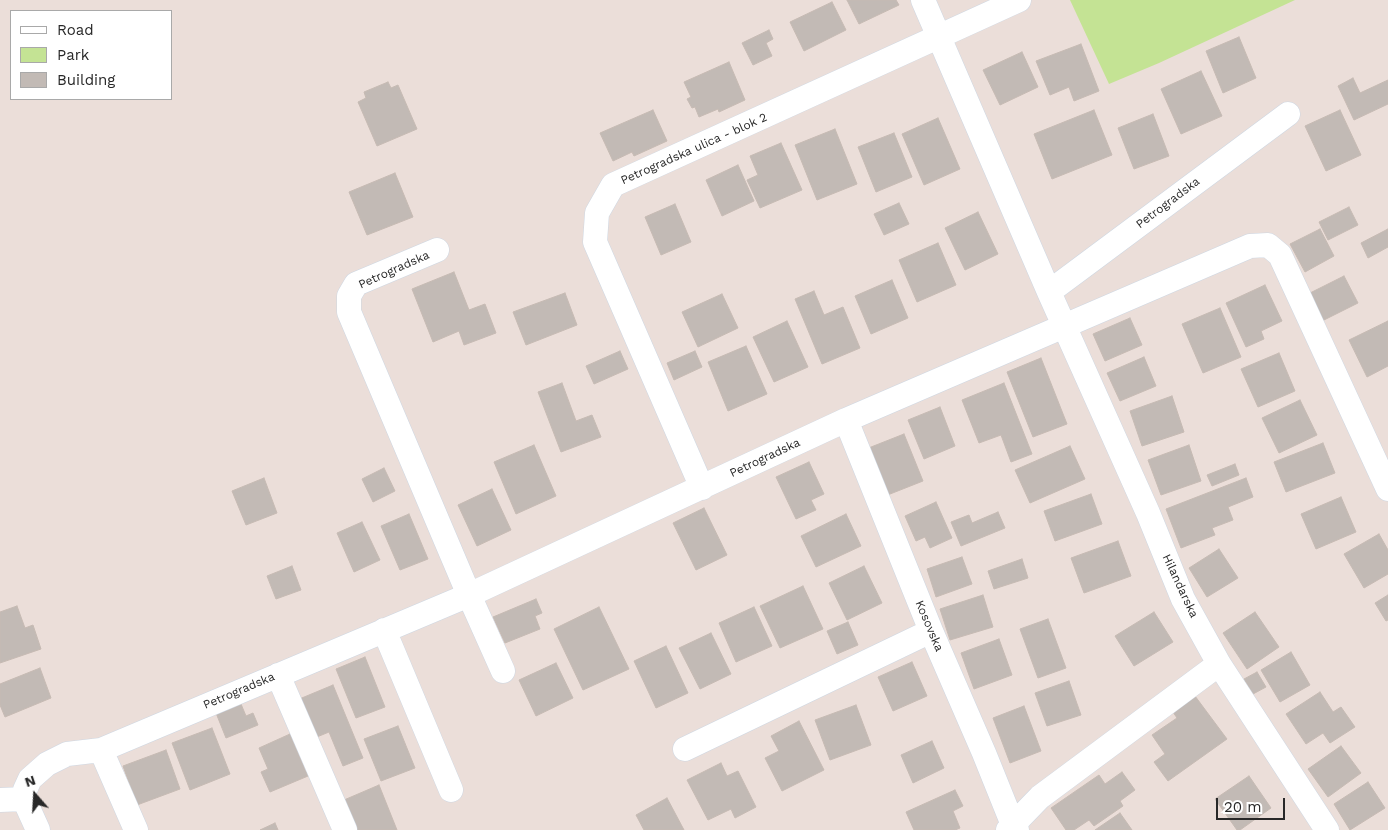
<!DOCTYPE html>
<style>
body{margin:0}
#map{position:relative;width:1388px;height:830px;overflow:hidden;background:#ebded9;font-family:"Work Sans",sans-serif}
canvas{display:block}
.legend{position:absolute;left:10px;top:10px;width:162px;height:90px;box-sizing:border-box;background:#fff;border:1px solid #a9a9a9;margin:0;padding:6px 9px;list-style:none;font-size:15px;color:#282828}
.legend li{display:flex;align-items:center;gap:10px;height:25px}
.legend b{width:25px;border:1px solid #a9a9a9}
.north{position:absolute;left:10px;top:770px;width:50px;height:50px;-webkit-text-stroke:4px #fff;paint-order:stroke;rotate:341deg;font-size:14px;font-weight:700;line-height:20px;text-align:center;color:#282828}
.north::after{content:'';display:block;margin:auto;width:18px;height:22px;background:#282828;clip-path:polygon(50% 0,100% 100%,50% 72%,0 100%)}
.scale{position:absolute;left:1216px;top:798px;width:69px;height:22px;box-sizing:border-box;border:2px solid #282828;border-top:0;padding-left:6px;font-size:15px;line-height:18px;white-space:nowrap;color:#282828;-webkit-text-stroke:4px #fff;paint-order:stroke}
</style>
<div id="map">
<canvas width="1388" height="830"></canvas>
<ul class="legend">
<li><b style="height:6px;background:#fff"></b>Road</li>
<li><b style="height:14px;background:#c4e394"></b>Park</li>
<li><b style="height:14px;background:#c2bab5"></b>Building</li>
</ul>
<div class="north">N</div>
<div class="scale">20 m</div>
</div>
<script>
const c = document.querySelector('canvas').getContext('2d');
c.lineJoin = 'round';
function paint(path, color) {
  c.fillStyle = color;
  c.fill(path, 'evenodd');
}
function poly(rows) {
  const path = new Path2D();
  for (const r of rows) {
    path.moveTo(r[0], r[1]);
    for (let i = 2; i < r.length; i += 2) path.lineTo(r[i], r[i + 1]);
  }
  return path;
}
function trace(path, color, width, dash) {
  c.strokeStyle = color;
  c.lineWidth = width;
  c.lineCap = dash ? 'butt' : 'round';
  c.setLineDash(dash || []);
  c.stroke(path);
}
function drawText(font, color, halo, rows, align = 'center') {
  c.font = font + ' "Work Sans",sans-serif';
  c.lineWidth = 4;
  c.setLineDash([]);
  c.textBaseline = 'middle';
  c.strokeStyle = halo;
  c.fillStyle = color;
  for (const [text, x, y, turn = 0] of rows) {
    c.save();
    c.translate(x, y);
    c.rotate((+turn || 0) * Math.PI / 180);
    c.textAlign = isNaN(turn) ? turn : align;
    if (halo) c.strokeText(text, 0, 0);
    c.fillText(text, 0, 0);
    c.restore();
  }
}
paint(poly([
 [1070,0,1295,0,1159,63,1109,84]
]), '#c4e394');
const building = poly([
 [847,0,896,0,899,5,859,24,847,0],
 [832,2,846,30,804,51,790,22,832,2],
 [769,30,773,39,766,43,772,56,753,65,742,43,769,30],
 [1239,37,1256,78,1223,93,1206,51,1239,37],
 [1081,44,1099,91,1074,101,1069,87,1050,95,1036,61,1081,44],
 [1022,52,1038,87,1000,105,983,70,1022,52],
 [729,62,745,100,719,112,718,109,699,117,695,107,692,108,687,99,691,97,684,82,729,62],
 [1201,71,1222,116,1181,134,1161,89,1201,71],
 [1353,78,1360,93,1388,80,1388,104,1354,120,1338,86,1353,78],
 [388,82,391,88,398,85,417,129,377,146,358,102,366,98,364,92,388,82],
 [653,110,667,141,634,156,632,152,613,161,600,133,653,110],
 [1094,110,1112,155,1052,179,1034,134,1094,110],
 [1340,110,1361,155,1326,171,1305,126,1340,110],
 [1153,114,1169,156,1134,169,1118,128,1153,114],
 [938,118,960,169,924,185,902,134,938,118],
 [835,129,857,184,817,200,795,145,835,129],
 [894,133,912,177,876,192,858,147,894,133],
 [781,143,802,190,760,208,747,180,758,175,750,156,781,143],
 [738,165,754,201,722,216,706,180,738,165],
 [395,173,413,217,367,235,349,192,395,173],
 [899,203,909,224,884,235,874,214,899,203],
 [675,204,691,242,661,255,645,217,675,204],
 [1349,207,1358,225,1328,240,1319,222,1349,207],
 [978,212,998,254,965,270,945,228,978,212],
 [1320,229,1334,256,1305,272,1290,244,1320,229],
 [1388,229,1388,247,1368,258,1361,243,1388,229],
 [938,243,956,285,917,302,899,260,938,243],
 [454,272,469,310,485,304,496,333,464,345,459,331,433,342,412,289,454,272],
 [1344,276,1358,303,1320,322,1306,295,1344,276],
 [892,280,908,318,871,334,855,296,892,280],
 [1265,285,1282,321,1261,331,1264,339,1246,347,1226,303,1265,285],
 [814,291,824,315,843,307,860,348,822,364,795,299,814,291],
 [565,293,577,325,526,345,513,312,565,293],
 [722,294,738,328,698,347,682,312,722,294],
 [1220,308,1241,357,1203,373,1182,324,1220,308],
 [1130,318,1142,345,1105,361,1093,334,1130,318],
 [787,321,808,367,774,382,753,337,787,321],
 [1388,321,1388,366,1367,377,1349,340,1388,321],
 [746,346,767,394,728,411,708,362,746,346],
 [620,351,628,369,594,384,586,366,620,351],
 [695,351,702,367,674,380,667,363,695,351],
 [1279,353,1295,391,1258,407,1241,369,1279,353],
 [1144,357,1156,386,1120,401,1107,373,1144,357],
 [1041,358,1067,424,1033,437,1007,372,1041,358],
 [562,383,576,421,592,415,601,437,561,452,538,392,562,383],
 [1004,383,1032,454,1011,462,1001,435,979,443,962,400,1004,383],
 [1172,396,1184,432,1142,446,1130,411,1172,396],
 [1300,400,1317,435,1279,453,1262,418,1300,400],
 [940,407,955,446,924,459,908,420,940,407],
 [904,434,923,481,885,496,866,449,904,434],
 [1323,443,1335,473,1286,492,1274,462,1323,443],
 [534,445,556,496,516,514,494,462,534,445],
 [1189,445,1201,481,1161,495,1148,460,1189,445],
 [1070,446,1085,479,1030,503,1015,470,1070,446],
 [809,462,824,494,811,500,816,510,796,519,776,477,809,462],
 [1235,464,1239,475,1212,486,1207,475,1235,464],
 [384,468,395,491,373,502,362,479,384,468],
 [264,478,277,513,246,525,232,491,264,478],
 [1246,478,1253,497,1228,507,1233,520,1212,528,1215,535,1181,548,1166,509,1246,478],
 [492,489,511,530,477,546,458,505,492,489],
 [1091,494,1102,524,1055,541,1044,511,1091,494],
 [1341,497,1356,532,1316,549,1301,514,1341,497],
 [936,502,952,538,930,548,925,537,916,541,905,516,936,502],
 [704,508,727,555,696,570,673,523,704,508],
 [998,512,1005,528,961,546,951,522,969,515,972,523,998,512],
 [409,514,428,559,400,570,381,526,409,514],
 [846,514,861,546,816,567,801,536,846,514],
 [362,522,380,560,354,572,337,533,362,522],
 [1379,534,1388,550,1388,574,1364,588,1344,554,1379,534],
 [1118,541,1131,576,1084,593,1071,558,1118,541],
 [1219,549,1238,578,1207,597,1189,568,1219,549],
 [962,557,972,584,936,597,927,569,962,557],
 [1022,559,1028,578,994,589,988,571,1022,559],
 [292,566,301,590,276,599,267,576,292,566],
 [864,566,882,603,847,620,829,583,864,566],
 [803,586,823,629,780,648,760,606,803,586],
 [983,595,993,627,950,640,940,609,983,595],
 [1388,595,1388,620,1386,621,1375,603,1388,595],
 [536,599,542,613,535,616,540,629,505,643,493,617,536,599],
 [17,606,25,628,33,625,41,649,0,663,0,612,17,606],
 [599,607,629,669,583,690,554,629,599,607],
 [754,607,772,646,736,662,719,623,754,607],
 [1154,612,1173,642,1134,666,1115,636,1154,612],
 [1255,612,1279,647,1247,669,1223,633,1255,612],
 [1048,619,1066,668,1038,678,1020,629,1048,619],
 [848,622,858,645,837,654,827,631,848,622],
 [711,633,731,674,700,689,679,648,711,633],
 [999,639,1012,675,974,689,961,653,999,639],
 [666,646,688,693,656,708,634,661,666,646],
 [1291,652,1310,685,1280,702,1261,670,1291,652],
 [365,657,385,707,356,718,336,669,365,657],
 [912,662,927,696,893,711,878,677,912,662],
 [556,663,573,698,536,716,519,680,556,663],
 [40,668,51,698,5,717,0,705,0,684,40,668],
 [1257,672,1266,687,1253,694,1244,679,1257,672],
 [1069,681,1081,715,1047,726,1035,693,1069,681],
 [333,685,363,758,343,766,329,732,312,739,297,700,333,685],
 [1320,692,1333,712,1341,707,1355,727,1330,743,1323,733,1306,744,1286,714,1320,692],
 [1195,696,1227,739,1168,781,1154,762,1165,754,1152,735,1177,718,1173,712,1195,696],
 [241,704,246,716,253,713,258,725,226,738,216,713,241,704],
 [856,705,871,745,830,760,815,720,856,705],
 [1024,706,1041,751,1010,763,993,718,1024,706],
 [799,721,824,770,782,791,765,758,779,751,771,736,799,721],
 [398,726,415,768,381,781,364,739,398,726],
 [212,728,230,774,190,790,172,743,212,728],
 [290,734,308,776,270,792,261,772,268,769,259,748,290,734],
 [932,741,944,768,913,783,901,755,932,741],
 [1341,746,1361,773,1328,797,1308,769,1341,746],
 [166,750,180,789,137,805,123,766,166,750],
 [721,763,727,776,738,771,756,807,735,818,731,809,708,820,687,780,721,763],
 [1122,772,1135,790,1120,801,1123,806,1094,826,1089,820,1074,830,1066,830,1051,808,1099,775,1105,784,1122,772],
 [1249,776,1271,808,1240,830,1237,830,1215,799,1249,776],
 [1368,782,1385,808,1350,830,1334,804,1368,782],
 [379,785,397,830,357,830,344,800,379,785],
 [955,790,963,806,953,811,960,828,955,830,914,830,906,812,955,790],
 [667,798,684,830,644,830,636,815,667,798],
 [1120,813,1132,830,1095,830,1120,813],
 [275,823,278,830,260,830,275,823]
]);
paint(building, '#c2bab5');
trace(building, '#c6bab3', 1);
const minor = poly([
 [923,0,1049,292,1148,513,1183,599,1219,664,1327,830],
 [437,250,356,284,349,296,349,312,469,595,503,671],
 [1049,292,1288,114],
 [846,420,931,631,984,753,1013,825,1017,830],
 [702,488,595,242,597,213,613,185,1019,0],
 [384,630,451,790],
 [278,675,345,830],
 [685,749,931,631],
 [101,750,136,830],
 [0,800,24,799],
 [38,830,24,799,25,790,30,779,47,764,67,754,101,750,469,595,846,420,1250,246,1268,245,1280,255,1388,489],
 [1008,830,1040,797,1219,664]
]);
trace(minor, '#ced7e2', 25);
trace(minor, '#fff', 24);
drawText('12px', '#282828', '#fff', [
 ["Petrogradska ulica - blok 2",694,149,-24],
 ["Petrogradska",1168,203,-37],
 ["Petrogradska",394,270,-24],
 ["Petrogradska",765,458,-25],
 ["Hilandarska",1180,586,65],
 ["Kosovska",929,626,67],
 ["Petrogradska",239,691,-23]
]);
</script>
